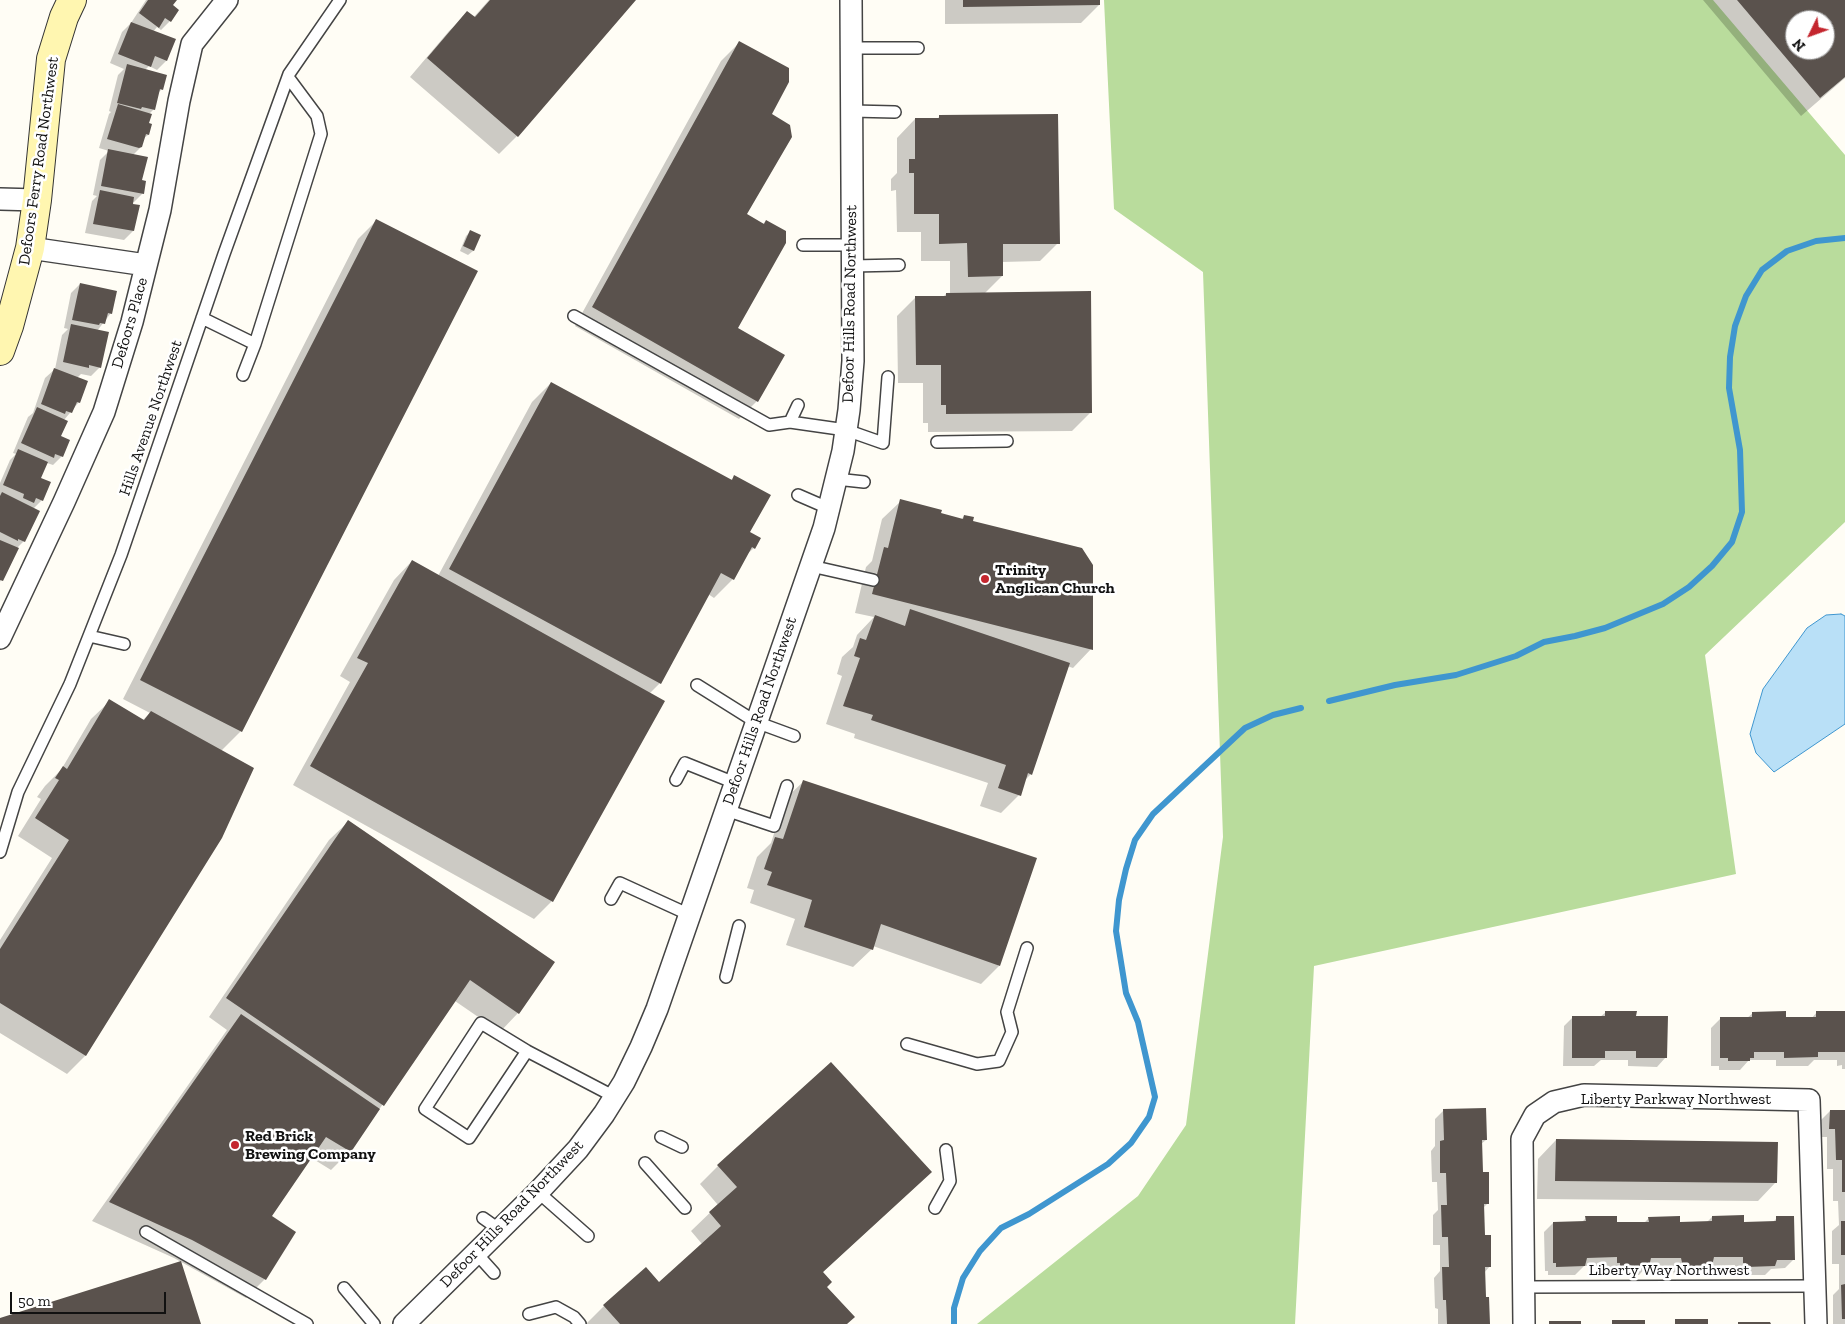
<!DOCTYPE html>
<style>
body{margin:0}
#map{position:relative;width:1845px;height:1324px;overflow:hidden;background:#fffdf5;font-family:"Zilla Slab",serif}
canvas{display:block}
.north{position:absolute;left:1785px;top:10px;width:50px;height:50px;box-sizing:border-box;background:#fff;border:1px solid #a0a0a0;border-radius:50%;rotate:228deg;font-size:14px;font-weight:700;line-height:20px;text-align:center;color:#111}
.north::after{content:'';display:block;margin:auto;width:18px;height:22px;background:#c4262e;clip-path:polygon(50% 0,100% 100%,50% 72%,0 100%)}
.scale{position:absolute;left:10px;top:1292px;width:156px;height:22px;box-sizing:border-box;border:2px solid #111;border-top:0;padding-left:6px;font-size:15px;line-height:18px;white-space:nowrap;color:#111;-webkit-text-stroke:4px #fff;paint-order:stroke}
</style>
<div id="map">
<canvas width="1845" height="1324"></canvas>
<div class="north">N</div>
<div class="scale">50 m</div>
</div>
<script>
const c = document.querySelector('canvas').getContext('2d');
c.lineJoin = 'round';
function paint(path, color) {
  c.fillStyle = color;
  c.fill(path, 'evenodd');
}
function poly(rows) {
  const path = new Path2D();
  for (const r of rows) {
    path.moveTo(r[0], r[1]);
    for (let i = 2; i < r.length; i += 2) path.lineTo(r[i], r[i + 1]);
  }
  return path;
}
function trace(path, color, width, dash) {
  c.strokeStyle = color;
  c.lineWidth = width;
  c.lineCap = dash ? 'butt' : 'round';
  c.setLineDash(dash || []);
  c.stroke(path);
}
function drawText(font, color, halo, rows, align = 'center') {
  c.font = font + ' "Zilla Slab",serif';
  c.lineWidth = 5;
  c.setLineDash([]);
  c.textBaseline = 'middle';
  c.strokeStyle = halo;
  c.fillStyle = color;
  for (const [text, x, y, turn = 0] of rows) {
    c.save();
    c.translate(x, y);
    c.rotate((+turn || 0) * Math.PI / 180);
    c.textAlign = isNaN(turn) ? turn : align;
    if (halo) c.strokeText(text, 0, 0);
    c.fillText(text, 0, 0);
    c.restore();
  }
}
paint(poly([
 [1104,0,1713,0,1845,155,1845,522,1705,655,1736,874,1314,966,1295,1324,977,1324,1138,1196,1186,1125,1223,837,1203,272,1114,209]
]), '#b9dc9c');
const water = poly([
 [1841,614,1845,616,1845,724,1774,772,1756,753,1750,734,1763,689,1807,628,1826,615,1841,614]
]);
paint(water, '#b9e0f7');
trace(water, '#3f96cf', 1);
paint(poly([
 [146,0,175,0,171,6,170,21,161,30,157,27,153,32,166,61,157,70,149,66,145,70,162,89,158,93,154,109,149,114,148,124,150,125,148,135,144,138,141,147,133,155,143,193,134,202,132,202,133,231,124,240,85,233,92,201,97,196,93,195,100,160,109,151,99,148,109,114,111,112,109,111,118,75,124,69,110,63,122,32,131,23],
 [489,0,634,0,517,136,499,154,410,77,449,31,468,13,473,18],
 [945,0,1099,0,1099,5,1081,23,945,24],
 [1703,0,1845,0,1845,78,1801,116],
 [1795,20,1825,20,1825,50,1795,50],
 [739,43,770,114,746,215,762,225,766,221,736,329,757,401,739,419,575,326,721,61],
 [940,116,1058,243,1040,261,1002,262,1002,276,985,293,1091,412,1072,431,928,432,928,423,923,423,923,383,898,383,897,316,916,297,943,297,946,294,950,294,950,261,921,261,921,232,897,232,896,190,891,191,891,179,897,173,897,138,915,119,937,119],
 [376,221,241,731,221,751,221,837,85,1056,67,1074,0,1033,0,940,52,858,18,836,41,799,37,797,45,786,61,770,91,719,110,701,142,721,150,713,123,699,358,239],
 [471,231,479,235,473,251,468,255,460,251,466,236],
 [80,284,111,313,97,331,100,367,91,376,81,374,77,378,79,402,64,420,60,437,62,456,53,465,47,463,39,479,42,500,33,509,24,541,16,549,0,582,0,483,10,460,16,454,13,453,28,417,33,413,45,378,55,369,62,335,68,329,64,328,71,293],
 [551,383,730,481,734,477,754,548,745,556,733,579,714,598,708,594,660,683,649,694,552,901,534,919,293,785,350,682,340,676,394,580,412,561,438,576,532,402],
 [901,501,940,514,961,520,964,516,972,522,1091,649,1073,668,1067,666,1031,774,1024,781,1019,795,1001,813,980,806,988,783,854,738,855,734,826,724,842,676,837,674,842,657,853,647,857,635,874,617,855,613,866,567,872,561,882,519],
 [804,781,999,966,981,984,873,946,872,949,853,967,786,945,795,919,750,903,754,890,747,888,757,857,771,843,785,799],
 [348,822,518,1013,500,1032,455,1001,350,1151,331,1170,310,1157,271,1216,265,1279,246,1298,174,1258,92,1221,227,1030,209,1017,329,840],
 [1606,1012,1635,1017,1666,1057,1657,1067,1628,1066,1628,1060,1601,1060,1594,1066,1563,1066,1564,1026,1573,1017,1600,1017],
 [1817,1012,1845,1013,1845,1069,1842,1069,1842,1065,1837,1066,1837,1060,1814,1060,1808,1066,1776,1066,1776,1060,1749,1060,1740,1070,1719,1070,1719,1066,1711,1066,1711,1028,1720,1019,1747,1018,1753,1013,1785,1019,1811,1019],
 [1444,1110,1486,1140,1481,1144,1482,1173,1488,1203,1483,1208,1484,1236,1490,1266,1484,1273,1485,1299,1488,1324,1438,1324,1438,1309,1435,1308,1434,1278,1440,1271,1440,1245,1433,1245,1433,1215,1438,1210,1437,1182,1432,1182,1431,1151,1435,1146,1435,1119],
 [1830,1111,1845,1111,1845,1324,1833,1324,1833,1295,1839,1289,1839,1264,1832,1264,1832,1231,1839,1225,1838,1201,1833,1201,1833,1169,1827,1169,1827,1137,1821,1137,1821,1120],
 [1556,1140,1776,1182,1758,1201,1537,1199,1538,1159],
 [718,1166,931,1172,822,1273,826,1287,846,1324,586,1324,604,1306,659,1284,702,1244,691,1231,718,1205,700,1184],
 [1712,1217,1743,1223,1772,1223,1777,1218,1794,1259,1785,1268,1771,1269,1765,1275,1738,1275,1738,1271,1735,1271,1735,1265,1711,1266,1702,1275,1674,1275,1672,1266,1647,1266,1639,1275,1611,1275,1611,1272,1609,1272,1609,1266,1584,1266,1575,1275,1548,1275,1548,1271,1545,1271,1544,1232,1553,1223,1581,1223,1586,1218,1616,1224,1644,1223,1649,1218,1679,1223,1707,1222]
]), '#0003');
trace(poly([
 [1329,701,1395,685,1456,675,1516,656,1544,642,1575,636,1605,628,1663,604,1689,587,1712,566,1732,542,1742,512,1740,450,1729,388,1730,357,1735,326,1746,296,1762,270,1787,251,1816,241,1845,238],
 [954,1324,954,1308,963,1278,980,1251,1001,1228,1029,1214,1108,1164,1131,1143,1149,1117,1155,1097,1138,1022,1126,993,1116,931,1119,900,1126,869,1135,840,1153,814,1245,728,1273,715,1301,708]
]), '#3f96cf', 6);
paint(poly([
 [148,0,177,0,173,5,179,10,171,22,165,18,159,28,139,13],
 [490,0,636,0,518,137,427,58,467,11,475,17],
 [963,0,1100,0,1100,5,963,7],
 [1737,0,1845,0,1845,77,1820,98],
 [1795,20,1825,20,1825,50,1795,50],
 [131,22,176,39,167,61,155,56,151,67,118,54],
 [739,41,789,68,789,82,772,114,790,125,792,137,747,214,764,224,766,220,786,231,786,243,738,328,785,355,758,402,592,307],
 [127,64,167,75,163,90,160,89,155,110,142,107,141,109,117,103],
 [118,104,152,114,149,123,152,124,149,135,146,134,142,147,139,148,107,139],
 [1058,114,1060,244,1003,244,1003,276,968,277,967,243,939,244,939,214,914,214,914,173,909,173,909,159,915,159,915,118,939,118,939,115],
 [108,149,148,157,142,180,146,181,144,194,101,186],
 [100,190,134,197,133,204,140,205,134,231,93,224],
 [376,219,478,271,242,732,140,680],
 [470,230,481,235,474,251,463,246],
 [80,283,117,291,112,314,108,313,105,324,100,323,99,325,72,320],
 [1091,291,1092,413,946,414,946,405,941,405,941,365,916,365,915,296,946,296,946,293],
 [71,324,109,332,101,368,89,365,89,368,63,362],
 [54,368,88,381,80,403,77,402,72,413,66,411,65,414,41,404],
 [551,382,732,480,734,475,771,495,750,532,761,538,755,549,752,547,734,580,721,573,661,684,449,569],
 [37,407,68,421,61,436,70,440,63,457,55,454,54,458,21,443],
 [18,449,48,462,41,478,51,482,43,501,36,498,34,503,23,498,24,494,3,485],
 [2,492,40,511,25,542,18,539,18,541,0,532,0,496],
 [900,499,942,510,941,513,963,519,964,515,974,517,973,521,1082,548,1093,565,1093,650,872,594,884,547,888,548],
 [0,540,19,548,3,581,0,580],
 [412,560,665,701,553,902,310,766,368,663,357,658],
 [910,609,1070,663,1032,775,1028,773,1021,796,998,788,1006,765,871,720,873,715,843,706,860,658,854,656,860,638,866,640,875,615,905,626],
 [109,699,144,720,151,711,254,768,222,838,86,1056,0,1003,0,949,69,840,35,818,59,780,55,778,63,766,67,769],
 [803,780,1037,858,1000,966,881,924,873,950,804,927,812,900,767,885,772,872,764,869,775,837,783,839],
 [348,820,555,962,519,1014,470,980,384,1106,226,998],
 [1605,1011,1637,1011,1636,1016,1668,1016,1667,1058,1636,1058,1636,1051,1605,1051,1605,1058,1572,1058,1572,1016,1605,1016],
 [1786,1011,1786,1017,1816,1017,1816,1011,1845,1011,1845,1052,1818,1052,1818,1057,1784,1058,1784,1052,1754,1052,1754,1058,1750,1058,1750,1061,1728,1061,1728,1058,1720,1058,1720,1017,1752,1017,1752,1012],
 [241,1014,380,1109,351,1152,326,1137,272,1216,296,1232,266,1280,192,1240,109,1202],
 [831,1062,932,1172,823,1272,832,1282,827,1287,855,1317,847,1324,620,1324,603,1305,646,1267,659,1282,721,1226,709,1212,737,1187,717,1165],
 [1486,1108,1487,1140,1482,1140,1483,1172,1489,1172,1489,1204,1484,1204,1485,1235,1491,1235,1491,1267,1485,1267,1486,1297,1489,1297,1490,1324,1447,1324,1446,1300,1443,1300,1442,1267,1449,1267,1448,1237,1442,1237,1441,1205,1447,1205,1446,1173,1440,1173,1440,1141,1444,1140,1443,1109],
 [1830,1110,1845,1110,1845,1192,1842,1192,1842,1160,1836,1160,1835,1129,1829,1129],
 [1556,1139,1778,1142,1777,1183,1555,1181],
 [1744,1215,1744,1222,1776,1221,1776,1216,1794,1216,1795,1260,1777,1260,1775,1266,1746,1267,1746,1263,1743,1263,1743,1257,1714,1257,1712,1266,1683,1267,1681,1258,1651,1258,1649,1267,1620,1267,1620,1263,1617,1263,1617,1257,1587,1258,1585,1266,1556,1267,1556,1263,1553,1263,1553,1222,1586,1221,1585,1216,1617,1216,1617,1222,1649,1222,1648,1217,1680,1216,1680,1222,1712,1221,1712,1216],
 [1841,1221,1845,1221,1845,1255,1841,1255],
 [181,1261,201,1324,0,1324,0,1318],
 [1845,1284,1845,1319,1842,1319,1841,1285],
 [1675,1319,1708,1319,1708,1324,1675,1324],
 [1612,1320,1645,1320,1645,1324,1612,1324],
 [1549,1321,1581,1321,1581,1324,1549,1324],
 [1738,1322,1770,1322,1771,1324,1738,1324]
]), '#5a524d');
const lane = poly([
 [851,48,918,48],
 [852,111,895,112],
 [803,245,852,245],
 [852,266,899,265],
 [574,316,769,425,790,422,798,405],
 [202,318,255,344],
 [243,375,255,344,321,134,317,116,288,77],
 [790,422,846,430,883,443,888,377],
 [937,442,1007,441],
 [836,479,864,482],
 [798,495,828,508],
 [811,566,873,580],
 [89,636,124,644],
 [697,685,756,722,794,736],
 [676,780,685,763,735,783],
 [726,810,774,826,787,786],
 [0,852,18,792,70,684,121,555,224,254,289,74,340,0],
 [611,899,620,883,690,915],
 [726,977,739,926],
 [907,1044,977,1064,999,1061,1012,1032,1007,1012,1027,948],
 [527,1051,469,1138,425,1109,481,1023,527,1051,615,1097],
 [661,1137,682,1147],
 [645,1163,685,1208],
 [538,1192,588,1236],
 [935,1208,950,1181,946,1150],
 [483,1218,500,1230],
 [146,1232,307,1324],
 [476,1253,494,1273],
 [1523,1287,1814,1286],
 [344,1288,374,1324],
 [529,1314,556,1307,574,1317,580,1324]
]);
const street = poly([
 [0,199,37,200],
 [30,248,146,265],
 [0,638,64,502,104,412,132,322,160,210,179,101,192,44,227,0],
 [404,1324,538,1192,578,1149,604,1114,624,1082,641,1047,657,1009,824,528,843,451,849,410,853,361,851,0],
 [1524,1324,1522,1139,1535,1115,1554,1102,1584,1095,1809,1100,1816,1324]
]);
const secondary = poly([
 [0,351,9,326,30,248,37,200,51,59,64,17,72,0]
]);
trace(lane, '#444', 14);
trace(street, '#444', 24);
trace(secondary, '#333', 30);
trace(lane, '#fff', 11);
trace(street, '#fff', 21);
trace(secondary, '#fff6b0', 28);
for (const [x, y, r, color] of [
 [985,579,5,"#c4262e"],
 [235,1145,5,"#c4262e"]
]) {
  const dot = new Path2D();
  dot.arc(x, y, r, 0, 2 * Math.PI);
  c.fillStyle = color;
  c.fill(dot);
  trace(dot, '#fff', 2);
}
drawText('16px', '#111', '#fff', [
 ["Defoors Ferry Road Northwest",39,161,-82],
 ["Defoor Hills Road Northwest",850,304,-89],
 ["Defoors Place",130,323,-74],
 ["Hills Avenue Northwest",151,418,-71],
 ["Defoor Hills Road Northwest",760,711,-71],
 ["Liberty Parkway Northwest",1676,1099],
 ["Defoor Hills Road Northwest",512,1214,-46],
 ["Liberty Way Northwest",1669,1270]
]);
drawText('bold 16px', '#111', '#fff', [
 ["Trinity",995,570],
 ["Anglican Church",995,588],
 ["Red Brick",245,1136],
 ["Brewing Company",245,1154]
], 'left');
</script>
